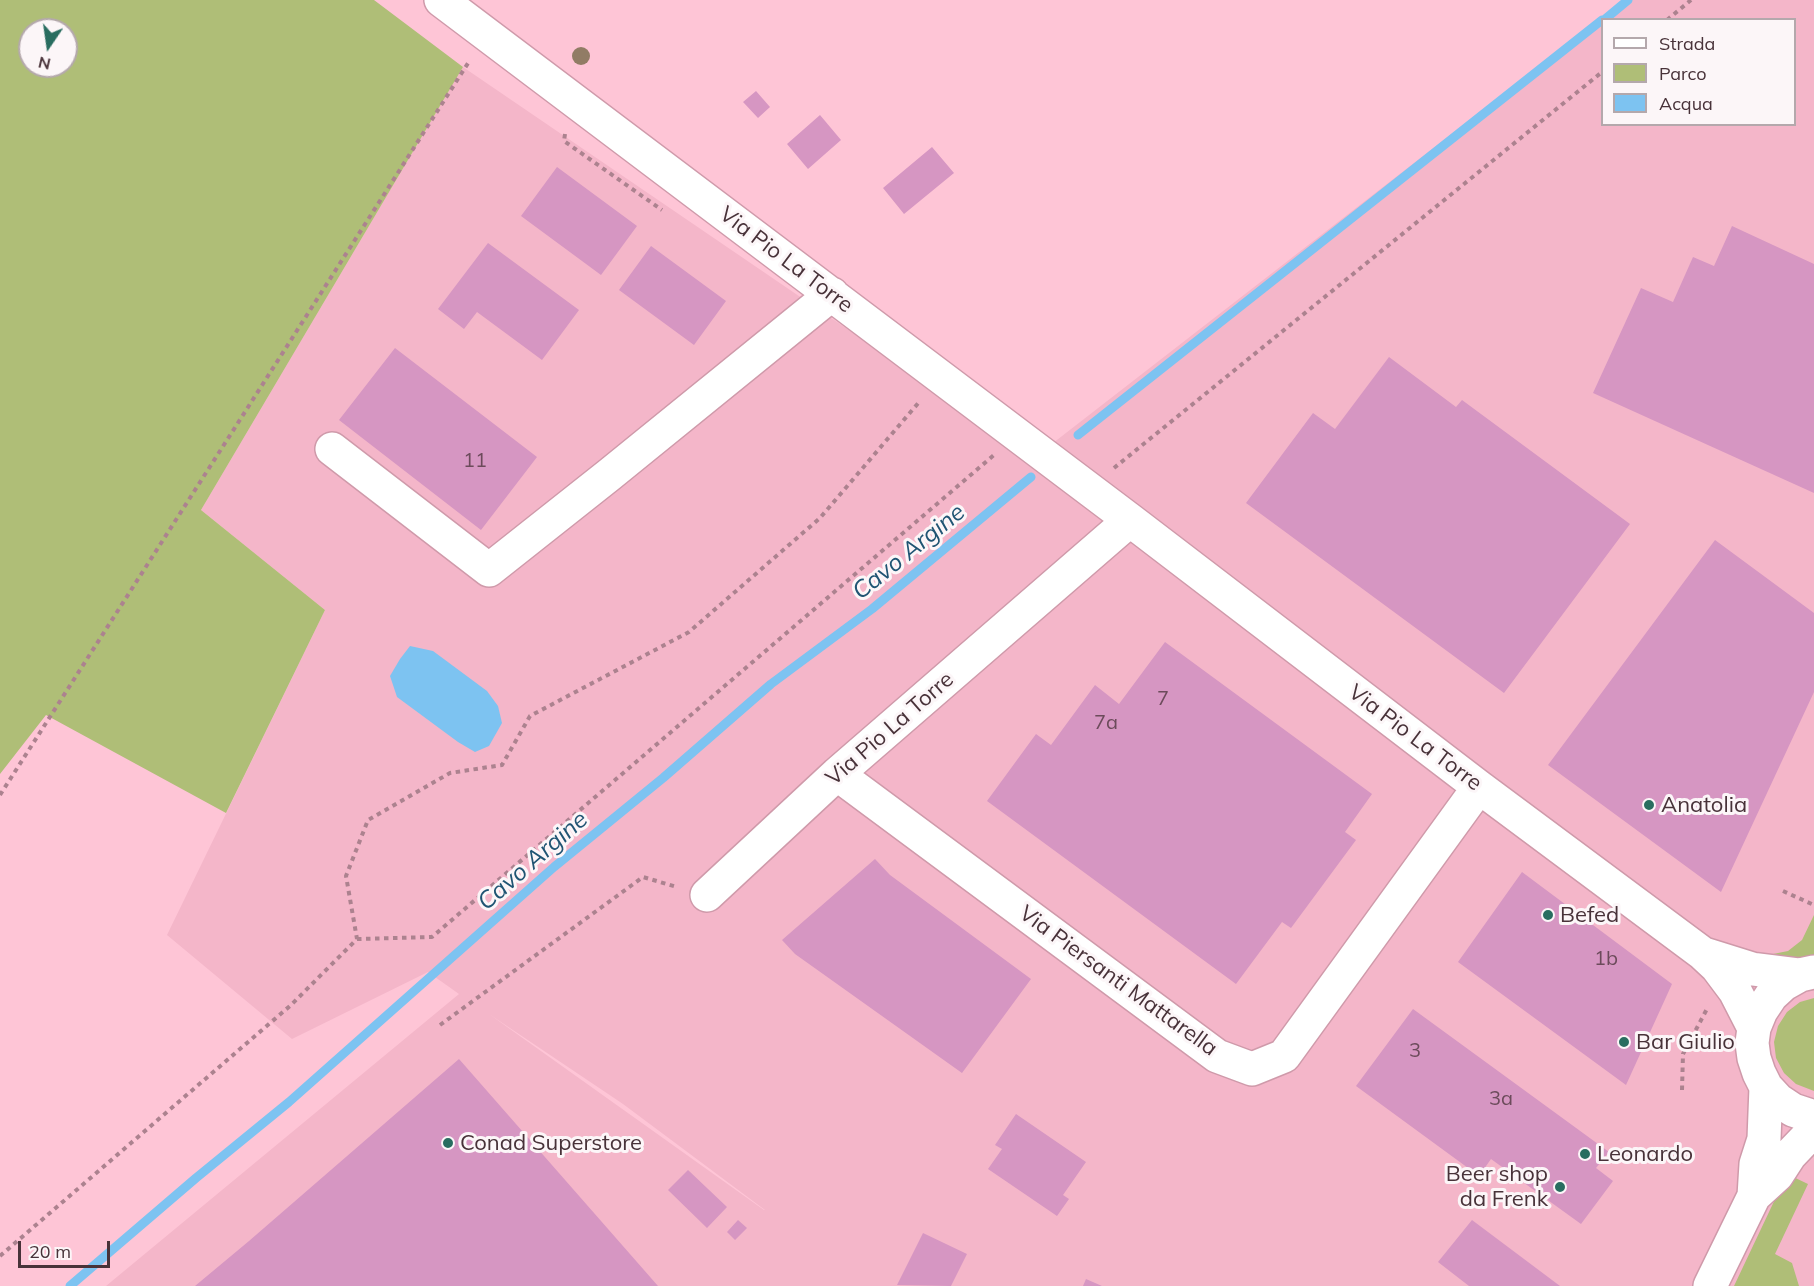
<!DOCTYPE html>
<style>
body{margin:0}
#map{position:relative;width:1814px;height:1286px;overflow:hidden;background:#fec5d6;font-family:Mulish,sans-serif}
canvas{display:block}
.legend{position:absolute;left:1601px;top:18px;width:195px;height:108px;box-sizing:border-box;background:#fcf6f8;border:2px solid #b4a8ac;margin:0;padding:8px 10px;list-style:none;font-size:18px;color:#483239}
.legend li{display:flex;align-items:center;gap:12px;height:30px}
.legend b{width:30px;border:2px solid #b4a8ac}
.north{position:absolute;left:18px;top:18px;width:60px;height:60px;box-sizing:border-box;background:#fcf6f8;border:2px solid #b4a8ac;border-radius:50%;rotate:193deg;font-size:16px;font-weight:700;line-height:24px;text-align:center;color:#483239}
.north::after{content:'';display:block;margin:auto;width:21px;height:27px;background:#296d60;clip-path:polygon(50% 0,100% 100%,50% 72%,0 100%)}
.scale{position:absolute;left:18px;top:1241px;width:92px;height:27px;box-sizing:border-box;border:3px solid #483239;border-top:0;padding-left:8px;font-size:18px;line-height:21px;white-space:nowrap;color:#483239;-webkit-text-stroke:4px #fcf6f8;paint-order:stroke}
</style>
<div id="map">
<canvas width="1814" height="1286"></canvas>
<ul class="legend">
<li><b style="height:8px;background:#fff"></b>Strada</li>
<li><b style="height:16px;background:#afbe77"></b>Parco</li>
<li><b style="height:16px;background:#7dc3f1"></b>Acqua</li>
</ul>
<div class="north">N</div>
<div class="scale">20 m</div>
</div>
<script>
const c = document.querySelector('canvas').getContext('2d');
c.lineJoin = 'round';
function paint(path, color) {
  c.fillStyle = color;
  c.fill(path, 'evenodd');
}
function poly(rows) {
  const path = new Path2D();
  for (const r of rows) {
    path.moveTo(r[0], r[1]);
    for (let i = 2; i < r.length; i += 2) path.lineTo(r[i], r[i + 1]);
  }
  return path;
}
function trace(path, color, width, dash) {
  c.strokeStyle = color;
  c.lineWidth = width;
  c.lineCap = dash ? 'butt' : 'round';
  c.setLineDash(dash || []);
  c.stroke(path);
}
function drawText(font, color, halo, rows, align = 'center') {
  c.font = font + ' Mulish,sans-serif';
  c.lineWidth = 6;
  c.setLineDash([]);
  c.textBaseline = 'middle';
  c.strokeStyle = halo;
  c.fillStyle = color;
  for (const [text, x, y, turn = 0] of rows) {
    c.save();
    c.translate(x, y);
    c.rotate((+turn || 0) * Math.PI / 180);
    c.textAlign = isNaN(turn) ? turn : align;
    if (halo) c.strokeText(text, 0, 0);
    c.fillText(text, 0, 0);
    c.restore();
  }
}
paint(poly([
 [1624,0,1814,0,1814,1286,106,1286,459,994,428,972,292,1039,167,935,325,610,201,510,463,67,1035,457],
 [1602,20,1794,20,1794,124,1602,124],
 [489,1014,623,1104,765,1210,764,1210]
]), '#f4b6c9');
paint(poly([
 [0,0,374,0,463,67,201,510,325,610,226,813,46,715,0,774],
 [30,30,66,30,66,66,30,66],
 [1814,915,1814,955,1771,964,1763,956,1788,951,1802,940],
 [1814,998,1814,1091,1796,1084,1784,1073,1776,1058,1774,1042,1778,1026,1787,1012,1800,1002],
 [1787,1174,1808,1184,1775,1254,1792,1263,1799,1286,1734,1286]
]), '#afbe77');
paint(poly([
 [410,646,433,651,487,691,498,706,502,723,489,746,475,752,458,742,397,697,390,676,400,659]
]), '#7dc3f1');
trace(poly([
 [1604,20,1628,0],
 [1078,435,1602,20],
 [70,1286,196,1178,289,1102,554,867,663,778,771,684,872,609,1031,477]
]), '#7dc3f1', 9);
paint(poly([
 [756,91,770,107,758,118,743,102],
 [820,115,841,140,808,169,787,144],
 [932,147,954,173,904,214,883,188],
 [557,167,637,226,601,275,521,216],
 [1732,226,1814,264,1814,493,1593,393,1641,288,1673,302,1693,257,1714,266],
 [488,243,579,310,542,360,477,312,464,329,438,309],
 [651,246,726,301,694,345,619,290],
 [395,348,537,457,481,530,339,420],
 [1389,357,1456,407,1462,400,1630,524,1504,693,1246,503,1313,413,1335,429],
 [1715,540,1814,613,1814,692,1721,892,1548,765],
 [1165,642,1372,794,1345,832,1356,840,1291,928,1282,922,1236,984,987,801,1036,734,1051,745,1095,685,1119,704],
 [875,859,890,875,1031,979,962,1073,795,954,782,940],
 [1522,872,1672,984,1626,1085,1458,962],
 [1413,1009,1609,1152,1596,1168,1613,1181,1581,1224,1491,1159,1479,1176,1356,1086],
 [459,1059,658,1286,195,1286,249,1241],
 [1016,1114,1086,1162,1063,1195,1069,1199,1057,1216,988,1169,1002,1149,995,1145],
 [688,1170,727,1207,707,1228,668,1190],
 [738,1220,747,1228,735,1240,727,1232],
 [1472,1220,1560,1286,1469,1286,1438,1262],
 [923,1233,967,1254,951,1286,897,1285],
 [1086,1279,1102,1286,1083,1286]
]), '#d696c2');
const minor = poly([
 [441,0,1130,520,1479,787,1702,953,1717,967,1735,991,1754,1028],
 [332,449,489,570,609,475,832,294],
 [837,774,1217,1056,1252,1069,1284,1056,1479,787],
 [707,895,837,774,1130,520],
 [1704,954,1752,969,1800,975],
 [1814,972,1800,975,1784,984,1771,996,1761,1011,1754,1028,1752,1043,1754,1058,1759,1073,1766,1087,1778,1100,1793,1110,1814,1117],
 [1754,1196,1756,1164,1764,1139,1766,1087],
 [1710,1286,1754,1196,1777,1175,1790,1155,1814,1130]
]);
trace(minor, '#cf9aaa', 36);
trace(poly([
 [1667,20,1691,0],
 [565,134,564,141,662,210],
 [1114,468,1602,72],
 [0,795,470,60],
 [1783,891,1814,905],
 [357,939,432,937,994,455],
 [440,1025,643,877,677,887],
 [1682,1090,1683,1054,1708,1007],
 [0,1256,291,1005,357,939,346,876,368,820,450,773,502,765,530,716,689,632,820,518,920,401]
]), '#ac828f', 4, [4.5, 4.5]);
trace(minor, '#fff', 33);
c.fillStyle = '#917c65';
for (const [x, y] of [
 [581,56]
]) {
  c.beginPath();
  c.arc(x, y, 9, 0, 2 * Math.PI);
  c.fill();
}
for (const [x, y, r, color] of [
 [1649,805,6,"#296d60"],
 [1548,915,6,"#296d60"],
 [1624,1042,6,"#296d60"],
 [448,1143,6,"#296d60"],
 [1585,1154,6,"#296d60"],
 [1560,1187,6,"#296d60"]
]) {
  const dot = new Path2D();
  dot.arc(x, y, r, 0, 2 * Math.PI);
  c.fillStyle = color;
  c.fill(dot);
  trace(dot, '#fcf6f8', 2);
}
drawText('20px', '#6c4b5b', null, [
 ["11",475,461],
 ["7",1163,699],
 ["7a",1106,723],
 ["1b",1606,959],
 ["3",1415,1051],
 ["3a",1501,1099]
]);
drawText('22px', '#483239', '#fcf6f8', [
 ["Via Pio La Torre",786,260,37],
 ["Via Pio La Torre",890,729,-41],
 ["Via Pio La Torre",1415,738,37],
 ["Via Piersanti Mattarella",1118,981,36]
]);
drawText('22px', '#483239', '#fcf6f8', [
 ["Anatolia",1661,805],
 ["Befed",1560,915],
 ["Bar Giulio",1636,1042],
 ["Conad Superstore",460,1143],
 ["Leonardo",1597,1154],
 ["Beer shop",1548,1174,"right"],
 ["da Frenk",1548,1199,"right"]
], 'left');
drawText('italic 24px', '#205473', '#fcf6f8', [
 ["Cavo Argine",909,552,-39],
 ["Cavo Argine",533,861,-41]
]);
</script>
